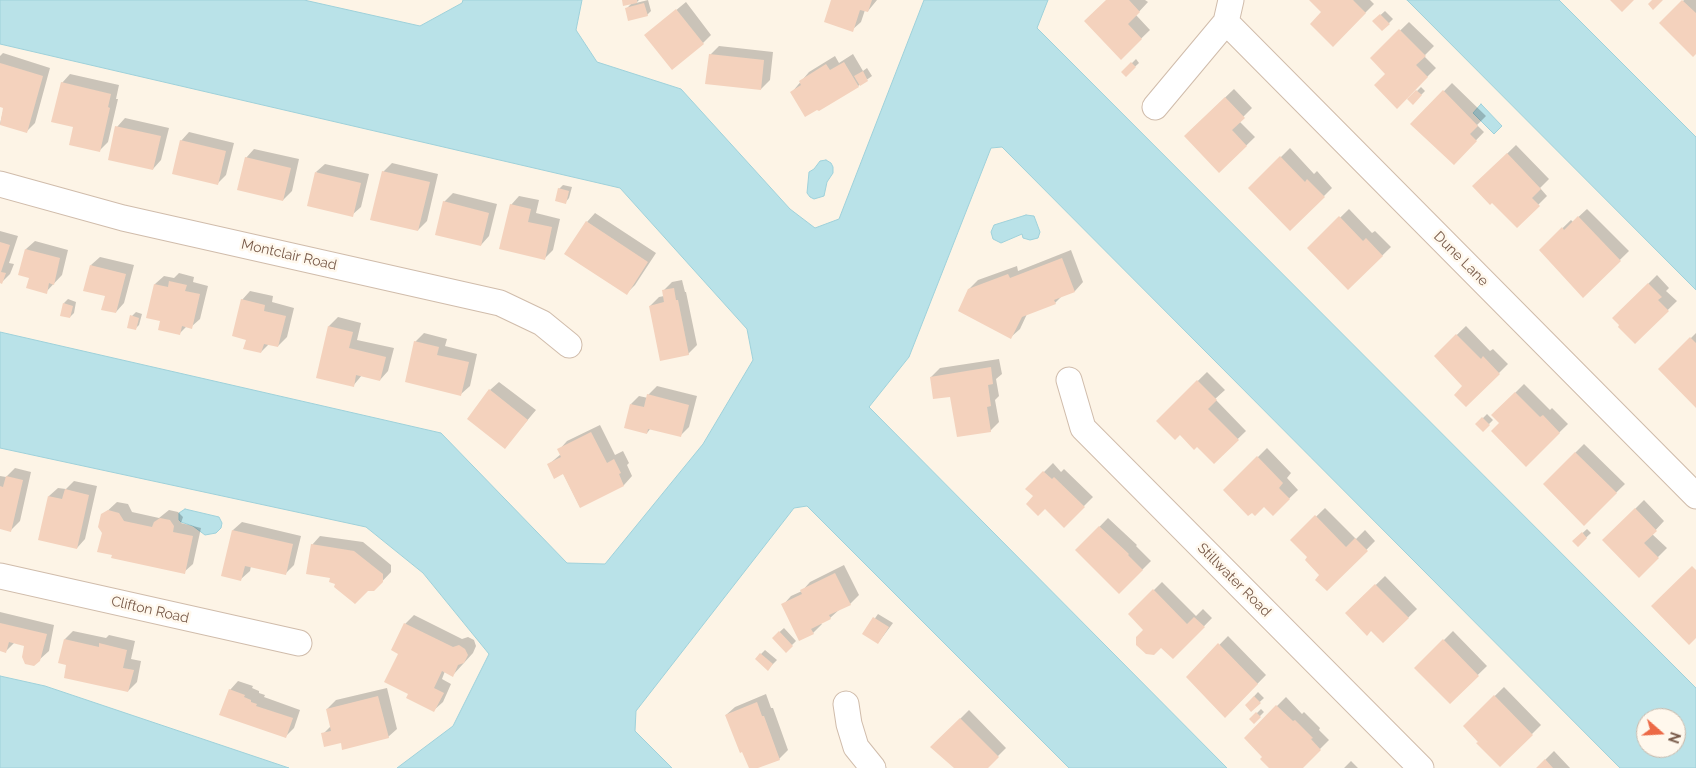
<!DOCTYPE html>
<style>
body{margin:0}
#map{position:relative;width:1696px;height:768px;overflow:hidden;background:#fdf4e6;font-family:Raleway,sans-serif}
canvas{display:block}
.north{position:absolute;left:1636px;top:708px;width:50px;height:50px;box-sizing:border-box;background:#fff8ed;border:1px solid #c9b9ab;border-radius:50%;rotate:109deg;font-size:14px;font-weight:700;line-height:20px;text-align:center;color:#785a49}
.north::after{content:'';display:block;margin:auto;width:18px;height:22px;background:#ec6a47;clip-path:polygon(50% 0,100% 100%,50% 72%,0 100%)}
</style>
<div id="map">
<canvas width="1696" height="768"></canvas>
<div class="north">N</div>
</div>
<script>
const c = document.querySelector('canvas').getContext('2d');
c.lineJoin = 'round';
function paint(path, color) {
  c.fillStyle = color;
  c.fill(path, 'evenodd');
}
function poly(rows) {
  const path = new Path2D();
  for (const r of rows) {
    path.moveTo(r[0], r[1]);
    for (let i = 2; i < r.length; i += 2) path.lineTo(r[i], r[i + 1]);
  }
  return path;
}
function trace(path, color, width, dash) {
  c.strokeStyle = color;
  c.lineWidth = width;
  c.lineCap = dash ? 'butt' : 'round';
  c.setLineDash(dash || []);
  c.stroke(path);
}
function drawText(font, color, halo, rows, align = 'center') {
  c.font = font + ' Raleway,sans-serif';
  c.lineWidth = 5;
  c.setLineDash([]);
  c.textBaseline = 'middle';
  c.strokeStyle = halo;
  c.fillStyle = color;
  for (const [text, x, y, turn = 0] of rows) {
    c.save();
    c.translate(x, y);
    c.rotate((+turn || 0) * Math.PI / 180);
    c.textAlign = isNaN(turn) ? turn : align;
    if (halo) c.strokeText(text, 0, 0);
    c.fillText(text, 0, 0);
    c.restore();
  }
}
const water = poly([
 [0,0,304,0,420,26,462,3,463,0,582,0,576,30,597,62,681,89,790,209,815,228,839,219,924,0,1048,0,1037,28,1696,688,1696,768,1620,768,1002,147,991,148,909,357,869,407,1227,768,1069,768,807,506,794,508,636,711,635,731,672,768,397,768,453,726,489,654,423,573,366,527,0,448,0,332,441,433,567,563,605,564,703,444,753,360,747,329,620,188,0,44,0,0],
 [1646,718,1676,718,1676,748,1646,748,1646,718],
 [1407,0,1559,0,1696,137,1696,290,1407,0],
 [1481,104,1502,126,1494,134,1473,113,1481,104],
 [826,160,831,163,833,167,833,173,827,182,824,196,814,199,810,197,807,193,809,172,814,169,820,161,826,160],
 [1026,215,1034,216,1040,232,1038,238,1030,240,1023,238,1022,234,1001,243,993,239,991,232,994,225,1026,215],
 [185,509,219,517,222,523,221,528,216,533,205,535,193,526,181,522,179,520,179,513,185,509],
 [0,676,45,686,289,768,0,768,0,676]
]);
paint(water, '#b9e2e8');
trace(water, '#9fd1da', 1);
paint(poly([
 [623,0,639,0,636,3,648,0,651,11,647,15,626,9,632,3],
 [832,0,877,0,868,11,865,10,861,22,852,30],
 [1107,0,1145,0,1148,2,1136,15,1150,30,1121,58],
 [1311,0,1370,0,1374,4,1333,45,1323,12],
 [1684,0,1696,0,1696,52,1661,23],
 [686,2,711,35,703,43,646,35],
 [1385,11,1393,19,1382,30,1374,21],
 [1409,22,1434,46,1424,56,1436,68,1397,107,1387,74,1372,58],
 [719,46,773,52,770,80,761,89,710,55],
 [3,53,50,68,35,123,26,132,0,124,4,107,0,106,0,56],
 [853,54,863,71,867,68,872,76,858,86,792,92,809,72,835,56,839,63],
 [1136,59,1139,63,1126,75,1123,72],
 [70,74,119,85,116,99,118,99,108,142,99,151,75,126,62,83],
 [1452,83,1486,116,1477,125,1484,132,1454,163,1412,124],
 [1421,87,1425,91,1413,103,1409,99],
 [1234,89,1252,108,1239,121,1255,137,1219,172,1185,136],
 [125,118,169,128,161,160,153,169,117,127],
 [189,132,234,143,226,175,217,184,181,141],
 [1516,145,1549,179,1540,188,1547,196,1517,226,1492,201,1474,186],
 [1290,148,1314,174,1317,171,1332,188,1290,230,1250,188],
 [254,149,299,159,292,191,283,200,246,158],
 [392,163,438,174,427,221,418,230,383,172],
 [325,164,369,174,361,207,352,215,316,172],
 [563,185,572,187,569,198,565,203,559,189],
 [453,193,497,204,489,236,481,245,444,202],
 [519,196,539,200,536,213,560,219,553,250,544,259,511,205],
 [1349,209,1372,233,1375,231,1391,247,1348,289,1309,248],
 [1587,209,1629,251,1583,296,1540,250,1571,220,1573,222],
 [595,213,656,253,635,285,627,293,587,222],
 [0,231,18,236,9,263,14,264,10,274,2,282,0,282],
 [35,241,68,250,62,275,46,292,30,277,26,249],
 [1071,250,1083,282,1075,291,1063,295,1055,303,1027,314,1020,329,1011,337,969,289,978,280,1017,266,1018,271],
 [100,257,134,265,124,303,116,312,91,265],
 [179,273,194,277,193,282,208,286,200,319,191,327,187,326,179,334,162,320,147,317,155,284,164,276,174,278],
 [1657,275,1669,288,1666,291,1677,301,1635,342,1614,318],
 [682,280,685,292,686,292,697,345,688,354,650,306,659,297,664,296,663,291,672,282],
 [250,291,273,296,272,302,294,308,287,337,278,346,269,344,261,352,247,339,242,300],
 [68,299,76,302,74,313,70,317,64,303],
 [136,312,142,314,139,325,135,329,132,316],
 [338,317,361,323,357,340,394,348,388,371,380,380,362,375,353,386,317,377,329,326],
 [1466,326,1490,351,1493,349,1508,364,1466,406,1464,386,1435,356],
 [424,333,447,339,445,346,477,354,470,386,461,394,415,342],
 [1696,333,1696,406,1660,369],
 [999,359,1002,374,996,379,999,396,995,400,999,422,990,431,931,377,940,368],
 [1207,372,1225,390,1215,399,1246,431,1214,462,1197,445,1157,421],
 [499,382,536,410,505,447,490,390],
 [1524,384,1550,410,1552,408,1568,424,1526,465,1501,423,1493,415],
 [657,386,697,396,689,427,681,435,651,428,647,433,631,404,639,396,648,398,648,395],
 [1487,414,1493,420,1483,430,1477,424],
 [600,425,615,455,623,451,629,463,627,465,632,476,624,485,580,507,563,473,548,465,561,454,559,450,567,441],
 [1584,444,1625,484,1584,524,1544,484],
 [1267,448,1291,473,1287,478,1298,490,1273,514,1264,506,1225,490],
 [1053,463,1061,472,1064,469,1093,497,1064,526,1027,489],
 [15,468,31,472,20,521,11,530,0,527,0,476,6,477],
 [74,481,97,486,85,539,77,548,40,539,49,496,58,488,66,489],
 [1644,500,1664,521,1652,534,1667,548,1639,576,1604,540],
 [117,502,128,504,132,512,159,518,169,510,178,512,183,517,181,523,201,528,193,564,184,572,113,554,103,533,103,515],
 [1325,508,1356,539,1365,530,1375,541,1327,590,1321,575,1309,557,1292,540],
 [1108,518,1137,545,1136,546,1151,561,1119,593,1077,550],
 [242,522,301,536,294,565,285,574,251,566,250,571,241,579,233,530],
 [1587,529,1591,533,1578,545,1574,541],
 [320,536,363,542,391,565,391,572,374,590,337,583,312,545],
 [844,565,859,595,850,604,840,609,830,618,821,623,822,624,813,633,783,605,791,596,802,591,810,582],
 [1385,576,1417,609,1383,642,1371,630,1347,613],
 [1162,582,1196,616,1203,609,1212,618,1173,658,1130,614],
 [0,612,54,625,49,651,39,660,26,645,15,642,6,651,0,650],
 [878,614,893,623,878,643,864,634],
 [414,615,462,639,468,637,474,640,476,646,473,653,453,675,445,671,442,679,451,684,443,702,434,710,409,693,400,654,405,624],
 [784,628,796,641,786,651,773,638],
 [73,631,106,638,109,635,135,641,131,659,141,661,137,682,128,691,68,664,65,639],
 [1453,631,1487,666,1450,702,1416,668],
 [1228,636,1266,675,1225,717,1188,677],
 [765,650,777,660,772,665,756,659],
 [238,681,253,686,252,688,259,691,259,693,265,695,264,697,300,710,294,728,285,737,230,690],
 [1504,687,1541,725,1500,766,1464,726],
 [387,688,397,729,388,737,342,741,323,734,331,726,327,709,336,700],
 [1258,692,1264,698,1251,710,1246,705],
 [766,694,771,708,773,708,788,750,779,759,755,768,750,768,726,715,735,707],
 [1286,697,1302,714,1304,712,1320,728,1319,730,1329,740,1301,768,1271,768,1264,757,1245,738],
 [1261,709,1264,712,1254,722,1251,719],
 [969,710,1006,748,986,768,955,768,932,747],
 [1554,751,1570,768,1537,768],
 [1351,761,1358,768,1344,768]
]), '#0003');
paint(poly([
 [622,0,637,0,637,3,623,6],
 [831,0,872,0,868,12,860,10,853,32,824,22],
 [1106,0,1129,0,1140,12,1128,24,1142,39,1121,60,1084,21],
 [1309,0,1353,0,1366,13,1333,47,1310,24,1321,12],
 [1610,0,1634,0,1622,12],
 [1652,0,1663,0,1653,10,1648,4],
 [1682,0,1696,13,1696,54,1693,57,1659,23],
 [644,3,648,16,628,21,625,8],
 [676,9,704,44,672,70,644,35],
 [1380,14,1390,24,1382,31,1372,21],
 [1399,29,1426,56,1416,65,1428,77,1397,109,1374,85,1385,74,1370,58],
 [709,54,764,60,761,90,705,84],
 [844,62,859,87,819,111,817,110,805,117,790,92,801,85,799,81,826,64,830,70],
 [1131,62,1136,67,1126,77,1121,72],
 [0,63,43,76,27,133,0,125,3,108,0,107],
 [863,71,868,81,860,86,854,76],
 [61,82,111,94,108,107,110,108,100,152,69,145,73,127,51,122],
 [1416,90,1422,95,1413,105,1407,99],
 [1443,90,1478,126,1470,134,1477,141,1454,165,1410,124],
 [1225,97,1245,118,1232,130,1247,146,1219,173,1184,136],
 [115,126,161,136,153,170,108,160],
 [180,140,226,151,218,185,172,174],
 [1507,153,1541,189,1532,198,1540,206,1517,228,1492,203,1490,205,1472,186],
 [1280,156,1305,182,1307,179,1325,197,1290,231,1248,188],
 [245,157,291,168,283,201,237,190],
 [382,171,430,182,418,231,370,220],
 [315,172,361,183,353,217,307,206],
 [558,188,569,191,566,204,555,201],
 [443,201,489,213,481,246,435,235],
 [510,204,531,209,528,222,552,227,545,260,499,249],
 [1339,216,1363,241,1366,238,1383,256,1348,290,1307,248],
 [1578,216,1621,261,1583,298,1539,250,1562,227,1564,230],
 [586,221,648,262,627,295,564,254],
 [0,242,10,245,1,272,6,273,2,284,0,283],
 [25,249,60,258,54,285,49,283,47,294,26,288,29,278,18,275],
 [1062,258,1075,292,1054,300,1056,304,1022,317,1011,339,958,311,968,289,1008,274,1010,278],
 [90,265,126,274,116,313,101,310,105,296,83,291],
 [169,281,187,285,185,291,200,294,192,329,182,326,180,335,158,330,160,321,146,318,154,284,168,287],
 [1648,283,1662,297,1658,300,1669,311,1635,344,1618,327,1619,325,1612,318],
 [674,288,676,300,678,300,689,355,660,361,649,306,664,302,662,290],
 [241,299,265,305,264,311,286,316,278,347,264,344,261,353,243,349,246,340,232,336],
 [63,303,73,306,70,318,60,316],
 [130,315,139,318,136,330,127,328],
 [328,326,353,332,349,348,386,357,380,381,356,375,354,387,316,378],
 [1456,334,1481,359,1483,356,1500,374,1466,407,1454,395,1462,386,1434,356],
 [1690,337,1696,343,1696,408,1658,369],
 [414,341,439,347,437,355,469,362,461,396,405,382],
 [991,367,993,384,988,385,991,406,987,407,991,432,957,437,950,397,933,399,930,377],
 [1197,380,1217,400,1208,409,1239,440,1214,464,1197,447,1194,450,1180,435,1175,440,1156,421],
 [489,389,528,420,505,449,467,419],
 [1515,392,1540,417,1543,415,1560,433,1526,467,1491,431,1499,423,1491,415],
 [647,394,689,405,681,437,648,429,647,434,624,428,630,404,644,407],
 [1482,417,1490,425,1483,432,1475,424],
 [591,432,607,463,614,459,621,473,619,474,624,486,580,508,563,474,554,479,547,464,561,457,557,449],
 [1575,452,1617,493,1584,526,1543,484],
 [1257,456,1283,483,1279,488,1290,499,1273,516,1264,507,1255,516,1252,513,1248,516,1223,490],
 [1043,471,1052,479,1054,477,1085,507,1064,528,1045,509,1038,516,1026,504,1033,496,1025,489],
 [6,476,23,480,11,532,0,529,0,486,3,487],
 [65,489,89,495,77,549,38,540,48,496,62,499],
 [1635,508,1657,531,1644,543,1659,558,1639,578,1602,540],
 [108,510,119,513,124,521,152,527,154,522,160,518,170,520,174,526,173,532,193,536,185,574,111,558,112,555,97,552,102,533,98,527,101,514],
 [1315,515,1346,547,1355,538,1368,551,1327,591,1315,580,1319,575,1305,560,1307,557,1290,540],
 [1099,526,1129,554,1128,555,1143,570,1119,594,1075,550],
 [232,530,293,544,286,575,245,566,241,581,221,576],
 [1582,532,1587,538,1578,547,1572,541],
 [311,544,354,551,383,574,383,582,374,591,368,591,355,604,334,587,335,584,329,582,330,578,306,574],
 [1692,566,1696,570,1696,638,1689,645,1651,606],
 [835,573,851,605,829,615,831,619,811,629,814,634,799,641,781,604,802,594,800,590],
 [1375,584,1409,618,1383,643,1371,631,1367,636,1345,613],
 [1153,589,1187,624,1194,617,1205,627,1173,659,1161,648,1154,655,1146,654,1136,645,1136,637,1143,630,1128,614],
 [873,617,889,627,878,644,862,634],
 [0,623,47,634,40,661,34,666,25,664,22,657,24,646,9,642,6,653,0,651],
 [404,623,453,647,459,645,465,649,468,655,464,663,458,665,453,677,442,671,434,688,444,693,434,712,406,698,408,694,384,682,398,654,391,650],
 [779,631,793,646,786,653,772,638],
 [64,639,99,647,99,643,127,650,123,668,134,670,128,692,64,678,66,665,58,663],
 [1443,639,1479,676,1450,704,1414,668],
 [1218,643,1258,684,1225,718,1186,677],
 [760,653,773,664,768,671,755,659],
 [229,689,245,695,244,697,251,700,251,702,257,704,256,706,293,718,286,738,219,715],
 [1494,695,1533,735,1500,767,1476,743,1478,742,1463,726],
 [378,696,389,738,342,750,341,743,324,747,321,733,331,731,326,709],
 [1254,696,1261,703,1251,712,1245,705],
 [757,702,762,716,764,716,780,760,758,768,749,768,742,752,740,753,725,715],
 [1276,705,1293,721,1295,720,1313,738,1311,739,1321,750,1303,768,1269,768,1260,759,1262,757,1244,738],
 [1256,712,1261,717,1254,724,1249,719],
 [960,718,999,757,988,768,954,768,930,747],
 [1545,759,1553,768,1536,768]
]), '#f4d2bd');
const street = poly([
 [1226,22,1696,496],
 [1155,107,1226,22,1231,0],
 [0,184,123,218,500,303,542,323,569,345],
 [1069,380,1083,428,1421,768],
 [0,576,299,643],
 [846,704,849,724,856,747,873,768]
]);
trace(street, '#d0bcab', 27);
trace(street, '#fff', 25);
drawText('14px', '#785a49', '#fff8ed', [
 ["Montclair Road",289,255,13],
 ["Dune Lane",1461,259,45],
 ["Stillwater Road",1234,580,45],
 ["Clifton Road",150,610,13]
]);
</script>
